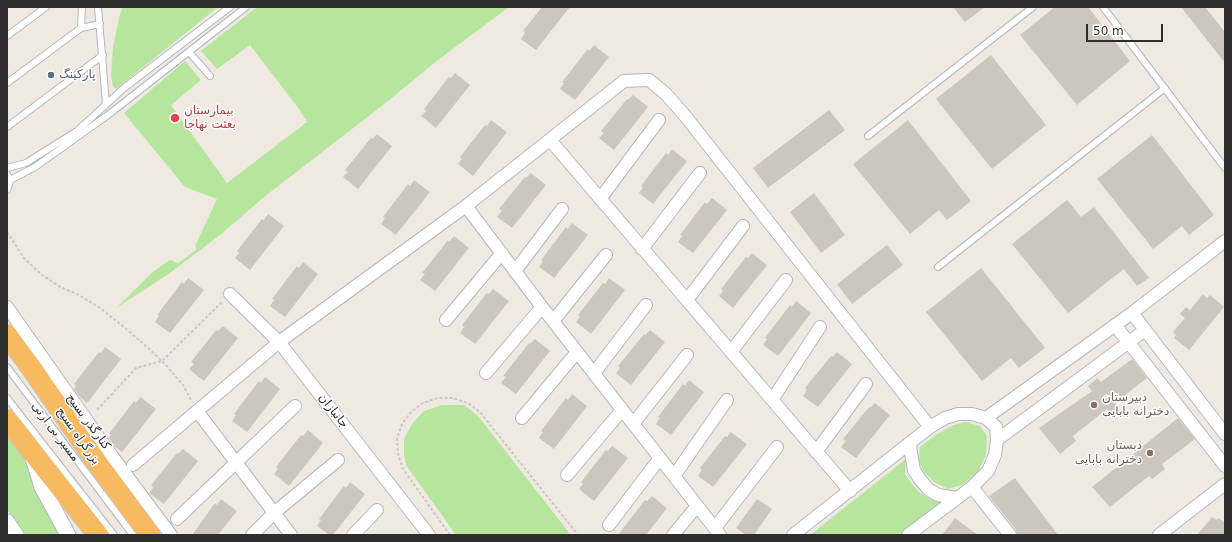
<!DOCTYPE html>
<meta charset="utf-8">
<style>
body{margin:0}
#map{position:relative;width:1232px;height:542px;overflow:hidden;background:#efe9e1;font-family:"DejaVu Sans",sans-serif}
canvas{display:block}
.frame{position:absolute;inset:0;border:8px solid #2e2e2e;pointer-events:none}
.scale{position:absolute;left:1086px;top:24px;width:77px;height:18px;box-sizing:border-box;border:2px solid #2e2e2e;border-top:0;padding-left:5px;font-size:12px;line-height:14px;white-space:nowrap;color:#2e2e2e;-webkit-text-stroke:3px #fff;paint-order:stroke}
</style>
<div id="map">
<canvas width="1232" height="542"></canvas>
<div class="frame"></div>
<div class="scale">50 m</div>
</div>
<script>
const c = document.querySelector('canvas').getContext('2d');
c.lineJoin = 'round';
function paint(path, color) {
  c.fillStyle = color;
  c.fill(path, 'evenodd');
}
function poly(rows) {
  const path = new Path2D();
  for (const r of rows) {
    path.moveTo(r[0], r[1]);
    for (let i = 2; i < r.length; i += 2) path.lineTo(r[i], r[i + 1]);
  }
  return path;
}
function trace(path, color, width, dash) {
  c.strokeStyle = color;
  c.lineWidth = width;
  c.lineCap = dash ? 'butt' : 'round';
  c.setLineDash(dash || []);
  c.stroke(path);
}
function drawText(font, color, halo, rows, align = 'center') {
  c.font = font + ' "DejaVu Sans","Noto Sans Arabic",sans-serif';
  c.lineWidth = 3;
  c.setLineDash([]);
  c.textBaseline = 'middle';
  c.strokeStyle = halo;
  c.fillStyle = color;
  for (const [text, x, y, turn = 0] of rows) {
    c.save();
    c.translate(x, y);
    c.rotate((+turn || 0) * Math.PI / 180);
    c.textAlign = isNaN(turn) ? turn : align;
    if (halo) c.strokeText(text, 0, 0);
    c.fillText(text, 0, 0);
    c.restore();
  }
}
paint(poly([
 [123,7,218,7,116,89,113,86,111,75,113,47,120,14],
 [257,7,509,7,438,60,383,105,264,197,220,235,167,275,116,308,154,271,170,260,178,263,197,249,195,246,217,199,185,187,124,113,185,61,201,80,171,105,227,183,307,122,299,109,250,45,217,69,201,51],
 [442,405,464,405,478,416,571,535,456,535,406,465,404,455,404,439,412,424,424,411],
 [966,422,980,426,987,436,986,455,978,472,962,485,948,489,934,482,924,472,919,461,920,447,936,435,953,425],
 [7,431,30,461,61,535,24,535,8,511],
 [906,459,905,474,911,483,921,494,931,499,941,503,897,535,810,535]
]), '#b6e59e');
paint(poly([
 [542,7,570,7,536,50,521,39,525,33,523,31],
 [953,7,985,7,965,22],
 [1055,7,1088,7,1130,61,1077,105,1020,35],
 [1181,7,1205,7,1225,32,1225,63],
 [594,45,609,57,575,100,560,89,564,83,562,82,588,49,589,51],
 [991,55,1046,125,992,169,936,99],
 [455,73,470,85,436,128,421,116,426,111,424,109,449,77,451,78],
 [633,95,648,107,614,150,599,138,604,133,601,131,627,99,628,100],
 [829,110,845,130,768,188,753,168],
 [491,120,507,132,473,176,458,164,462,159,460,157,485,125,487,126],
 [908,120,971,201,947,220,939,210,910,234,853,164],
 [377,134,392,146,358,189,343,177,348,172,345,170,371,138,372,139],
 [1152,135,1214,215,1189,235,1182,226,1153,249,1097,179],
 [672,149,687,161,653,204,639,193,643,187,641,186,666,153,668,155],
 [531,173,546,185,512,228,497,217,502,211,499,209,525,177,526,178],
 [414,180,430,192,396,235,381,224,385,218,383,217,408,184,410,186],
 [814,193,845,235,821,253,790,212],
 [712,198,727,210,693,253,678,242,682,236,680,235,705,202,707,204],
 [1067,200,1081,217,1094,207,1149,278,1137,286,1124,269,1068,313,1012,244],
 [268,214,284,226,250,270,235,258,239,253,237,251,262,219,264,220],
 [572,223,588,235,554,278,539,267,543,261,541,260,566,227,568,229],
 [454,236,469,248,435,291,420,280,425,274,422,273,448,240,449,242],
 [887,245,903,265,852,304,837,284],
 [752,253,767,265,733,308,719,296,723,291,721,289,746,257,748,258],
 [303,262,318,274,285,317,270,306,274,300,272,299,297,266,299,268],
 [981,268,1045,348,1019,368,1011,358,982,381,926,312],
 [188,278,204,290,170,333,155,322,159,316,157,315,182,282,184,284],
 [609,278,625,290,591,334,576,322,580,317,578,315,603,283,605,284],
 [493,289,509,301,475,344,460,333,464,327,462,325,487,293,489,294],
 [1203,294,1207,298,1210,295,1224,307,1189,350,1174,338,1176,335,1173,332,1185,318,1180,314,1186,307,1190,310],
 [796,301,811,313,778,356,763,345,767,339,765,338,790,305,792,307],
 [223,326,238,338,204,381,189,369,194,364,191,362,216,330,218,331],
 [650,330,665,342,631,385,616,373,620,368,618,366,644,334,645,335],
 [535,339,550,351,516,394,501,383,506,377,503,376,529,343,530,344],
 [105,347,121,359,87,403,80,397,74,389,76,386,74,384,99,352,101,353],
 [837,352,852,364,818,407,803,396,807,390,805,388,831,356,832,357],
 [1132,359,1147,378,1115,403,1119,408,1112,414,1107,409,1073,436,1076,441,1060,454,1039,428,1092,391,1088,386,1097,378,1101,382],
 [265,377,280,389,247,432,232,421,236,415,234,414,259,381,261,383],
 [689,380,704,392,671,435,656,424,660,418,658,417,683,384,685,386],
 [572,394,587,406,554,449,539,438,543,432,541,431,566,398,568,400],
 [140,397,156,409,122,452,115,447,109,438,111,435,109,434,134,401,136,403],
 [875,403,890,415,856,458,841,447,846,441,843,439,869,407,870,408],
 [1178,418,1195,439,1162,464,1165,469,1152,479,1149,476,1110,507,1092,487],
 [308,430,323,443,289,486,274,474,278,469,276,467,301,435,303,436],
 [731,432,747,444,713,487,698,476,702,470,700,468,725,436,727,437],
 [612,446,628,458,594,501,579,489,583,484,581,482,606,450,608,451],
 [183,449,198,461,164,504,149,493,154,487,151,485,177,453,178,454],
 [1015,478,1058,535,1017,535,1016,530,989,496],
 [350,482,365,494,333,535,329,535,317,526,321,520,319,519,344,486,346,488],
 [652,496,667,508,646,535,618,535,645,500,647,501],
 [221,499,237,511,218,535,192,535,215,503,217,505],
 [757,499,772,509,754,535,746,535,736,528],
 [1212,517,1216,520,1219,518,1225,523,1225,535,1197,535],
 [955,518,978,535,942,535]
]), '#cbc7bf');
const service = poly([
 [98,7,106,104],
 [1103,7,1225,168],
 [81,28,82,7],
 [7,36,46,7],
 [189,52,210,76],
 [7,83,81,28,100,24],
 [7,127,103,55],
 [868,136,1033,7],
 [7,168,26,163,77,131,124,88,230,7],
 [7,174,10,180,9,185,7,190],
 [10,180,35,167,108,115,246,7],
 [938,267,1165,88],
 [7,367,133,535],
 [7,398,114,535]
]);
const minor = poly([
 [550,140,850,491],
 [600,199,659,120],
 [466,206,542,307,720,535],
 [642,249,700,173],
 [515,271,562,209],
 [230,294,279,342,429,535],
 [687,300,743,226],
 [7,307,112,456,171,535],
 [1132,313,1225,434],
 [446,320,502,253],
 [553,321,606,255],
 [1115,325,1225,466],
 [731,352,786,280],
 [486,373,542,307],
 [594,373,646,305],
 [772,400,820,327],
 [197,411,291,535],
 [522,418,577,352],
 [986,418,1132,313,1225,241],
 [633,424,687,355],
 [997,440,1145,330],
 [910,443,911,453,914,470,919,478,928,489,938,495,957,498],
 [816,452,866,384],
 [133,465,279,342,466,206,624,81,649,80,666,94,686,117,930,427],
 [567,475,622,410],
 [674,476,727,400],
 [972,487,1010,535],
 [177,519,295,406],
 [609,525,660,458],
 [715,528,777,447],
 [252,535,274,513,338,460],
 [353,535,377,510],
 [673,535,697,506],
 [793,535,930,427,945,418,958,414,972,414,986,418,996,427,997,440,995,455,988,471,972,487,908,535],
 [1159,535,1225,484]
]);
const tertiary = poly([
 [33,458,42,487,68,535],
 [7,522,16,535]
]);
const trunk = poly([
 [7,335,32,369,100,467,150,535],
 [7,420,98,535]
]);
trace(service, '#b4b7c1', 8);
trace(minor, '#b4b7c1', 14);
trace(tertiary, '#b4b7c1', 17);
trace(trunk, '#c9c9c9', 22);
trace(poly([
 [7,232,24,258,41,274,60,287,77,294,100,308,124,327,147,347,166,365,183,385,192,402],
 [97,410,136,368,162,361,222,302],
 [450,535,403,469,398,454,397,439,402,424,411,412,423,403,438,398,453,398,468,403,480,412,578,535]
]), '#c9c9c9', 2, [3, 2]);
trace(service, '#fff', 6);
trace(minor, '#fff', 12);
trace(tertiary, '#fff', 15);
trace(trunk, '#f8ba60', 20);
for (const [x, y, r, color] of [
 [51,75,4,"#5c6f8a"],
 [175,118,5,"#e0444e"],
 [1094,405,4,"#8d6e63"],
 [1150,453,4,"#8d6e63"]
]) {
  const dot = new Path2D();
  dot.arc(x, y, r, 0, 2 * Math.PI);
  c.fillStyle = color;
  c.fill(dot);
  trace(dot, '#fff', 1.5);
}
drawText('12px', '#4e5e75', '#fff', [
 ["پارکینگ",59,75]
], 'left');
drawText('12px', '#be3a42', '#fff', [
 ["بیمارستان",184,111],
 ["بعثت نهاجا",184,125]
], 'left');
drawText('12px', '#785e54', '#fff', [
 ["دبیرستان",1102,398],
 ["دخترانه بابایی",1102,412],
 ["دبستان",1142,446,"right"],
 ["دخترانه بابایی",1142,460,"right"]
], 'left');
drawText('12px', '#2e2e2e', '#fff', [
 ["جانبازان",333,411,52],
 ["کنارگذر بسیج",88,422,54],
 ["مسیر بی ارتی",55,432,53],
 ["بزرگراه بسیج",78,436,55]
]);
</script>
